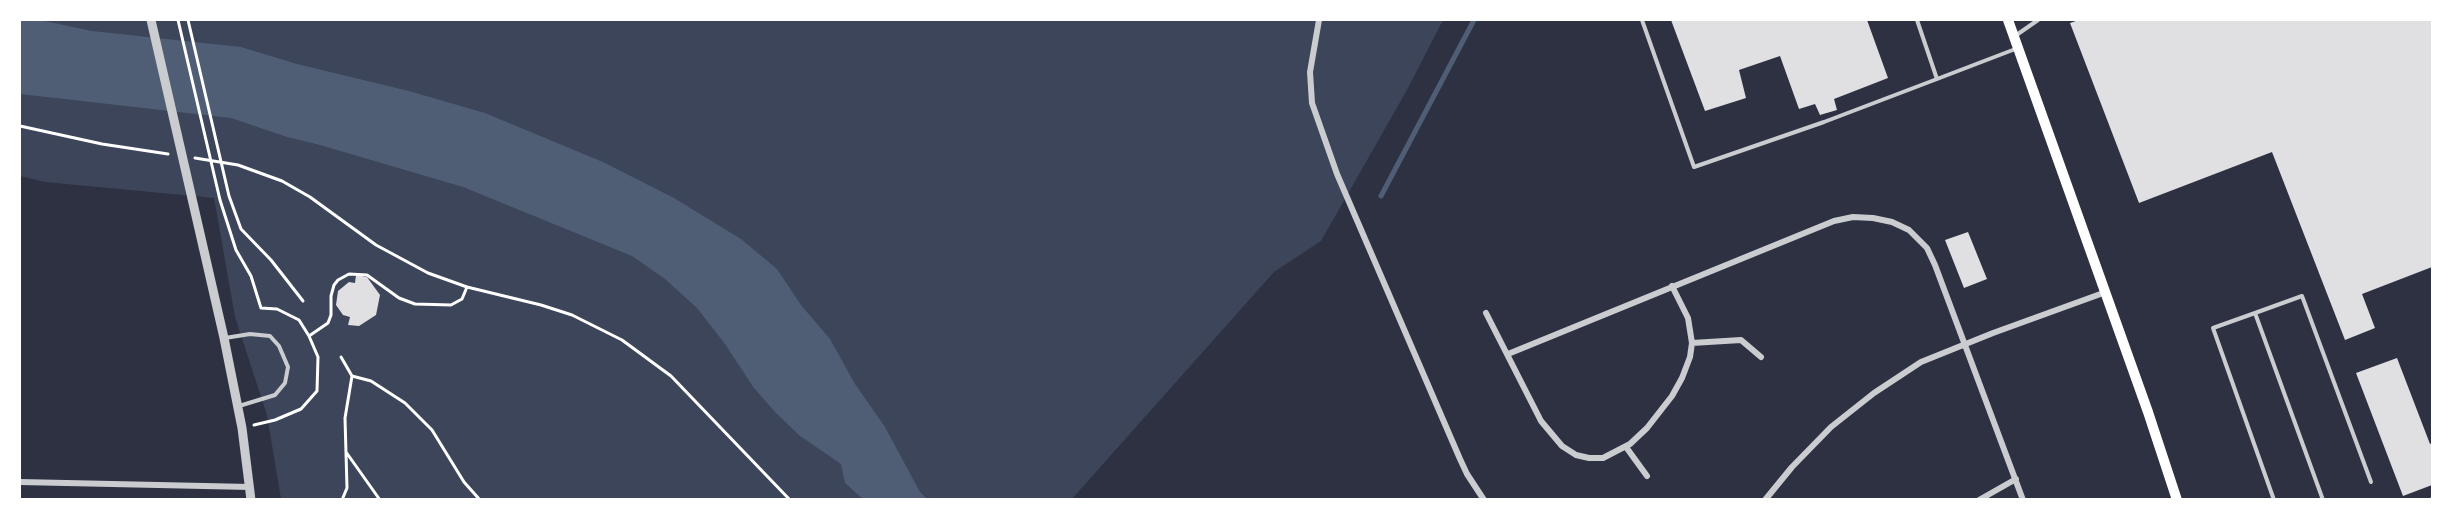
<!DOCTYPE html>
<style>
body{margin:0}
#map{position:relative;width:2452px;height:519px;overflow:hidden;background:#2d3142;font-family:Mulish,sans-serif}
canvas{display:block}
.frame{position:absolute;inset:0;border:21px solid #fff;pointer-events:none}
</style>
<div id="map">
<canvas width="2452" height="519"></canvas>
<div class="frame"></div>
</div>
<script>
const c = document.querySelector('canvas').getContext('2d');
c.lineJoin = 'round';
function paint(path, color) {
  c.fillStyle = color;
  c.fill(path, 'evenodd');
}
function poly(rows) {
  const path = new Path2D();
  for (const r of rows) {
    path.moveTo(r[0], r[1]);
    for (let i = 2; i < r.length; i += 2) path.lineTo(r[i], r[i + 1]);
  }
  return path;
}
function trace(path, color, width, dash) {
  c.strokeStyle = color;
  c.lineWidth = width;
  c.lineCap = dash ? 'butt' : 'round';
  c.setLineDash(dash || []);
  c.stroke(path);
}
paint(poly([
 [20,20,1443,20,1407,90,1321,241,1274,272,1071,500,281,499,267,415,235,317,214,198,45,182,20,176]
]), '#3c4559');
paint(poly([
 [20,20,45,21,92,31,241,47,297,64,409,91,485,113,603,162,674,198,741,239,777,269,801,305,830,339,855,384,885,427,920,492,927,499,863,499,845,483,841,464,800,436,775,412,754,388,725,344,697,308,665,279,632,256,463,187,320,145,287,137,231,118,20,94]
]), '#4f5d75');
trace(poly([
 [1381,196,1474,20]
]), '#4f5d75', 5);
paint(poly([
 [1671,20,1867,20,1888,78,1834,99,1837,110,1820,115,1815,104,1799,109,1780,56,1739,70,1746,98,1705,111],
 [2079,20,2432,20,2432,267,2362,294,2375,328,2345,340,2272,152,2139,203,2070,23],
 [1968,232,1987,279,1964,288,1945,240],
 [356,275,367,277,380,295,376,315,359,326,348,325,350,317,343,315,336,305,338,291,349,282,355,283],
 [2397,358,2430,444,2432,443,2432,485,2403,496,2356,373]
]), '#e0e0e3');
trace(poly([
 [178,20,220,200,236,250,251,276,261,308,277,309,299,320,309,336,318,357,317,391,301,409,275,420,254,425],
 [188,20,229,196,241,229,271,260,303,301],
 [20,126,102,144,168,154],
 [195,158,238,165,282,181,310,197,376,245,428,273,467,287,541,305,572,315,622,340,671,376,790,500],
 [309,336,328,323,331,315,331,296,334,285,338,280,349,274,367,275,399,298,415,304,451,305,462,299,467,287],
 [341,357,352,376,345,418,347,488,342,500],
 [352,376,371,381,405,403,432,430,464,482,480,500],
 [346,452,380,500]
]), '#fff', 3);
trace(poly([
 [1642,20,1694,167,1824,122,1937,79],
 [1917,20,1937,79,2018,48],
 [2015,36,2038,20],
 [2255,313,2302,296,2371,482],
 [225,338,250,334,270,336,279,346,288,367,285,383,275,395,239,406],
 [2274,500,2213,328,2255,313,2323,500],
 [2432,500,2432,499]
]), '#caccd0', 4);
trace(poly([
 [1319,20,1310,72,1312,103,1337,174,1460,459,1467,474,1484,500],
 [1486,313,1541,421,1562,446,1576,455,1589,458,1603,458,1630,444,1647,428,1672,396,1682,378,1690,357,1692,343,1688,318,1672,286],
 [1692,343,1741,340,1761,357],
 [1508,354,1834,221,1853,217,1873,218,1892,222,1909,230,1927,248,1935,265,2023,500],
 [1626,447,1647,476],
 [20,482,250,487],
 [1765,500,1792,467,1831,427,1874,393,1921,362,1993,333,2106,292],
 [1979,500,2016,479]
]), '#caccd0', 6);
trace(poly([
 [151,20,224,338,242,428,251,500]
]), '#caccd0', 9);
trace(poly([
 [2008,20,2148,412,2177,500]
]), '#fff', 10);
</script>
